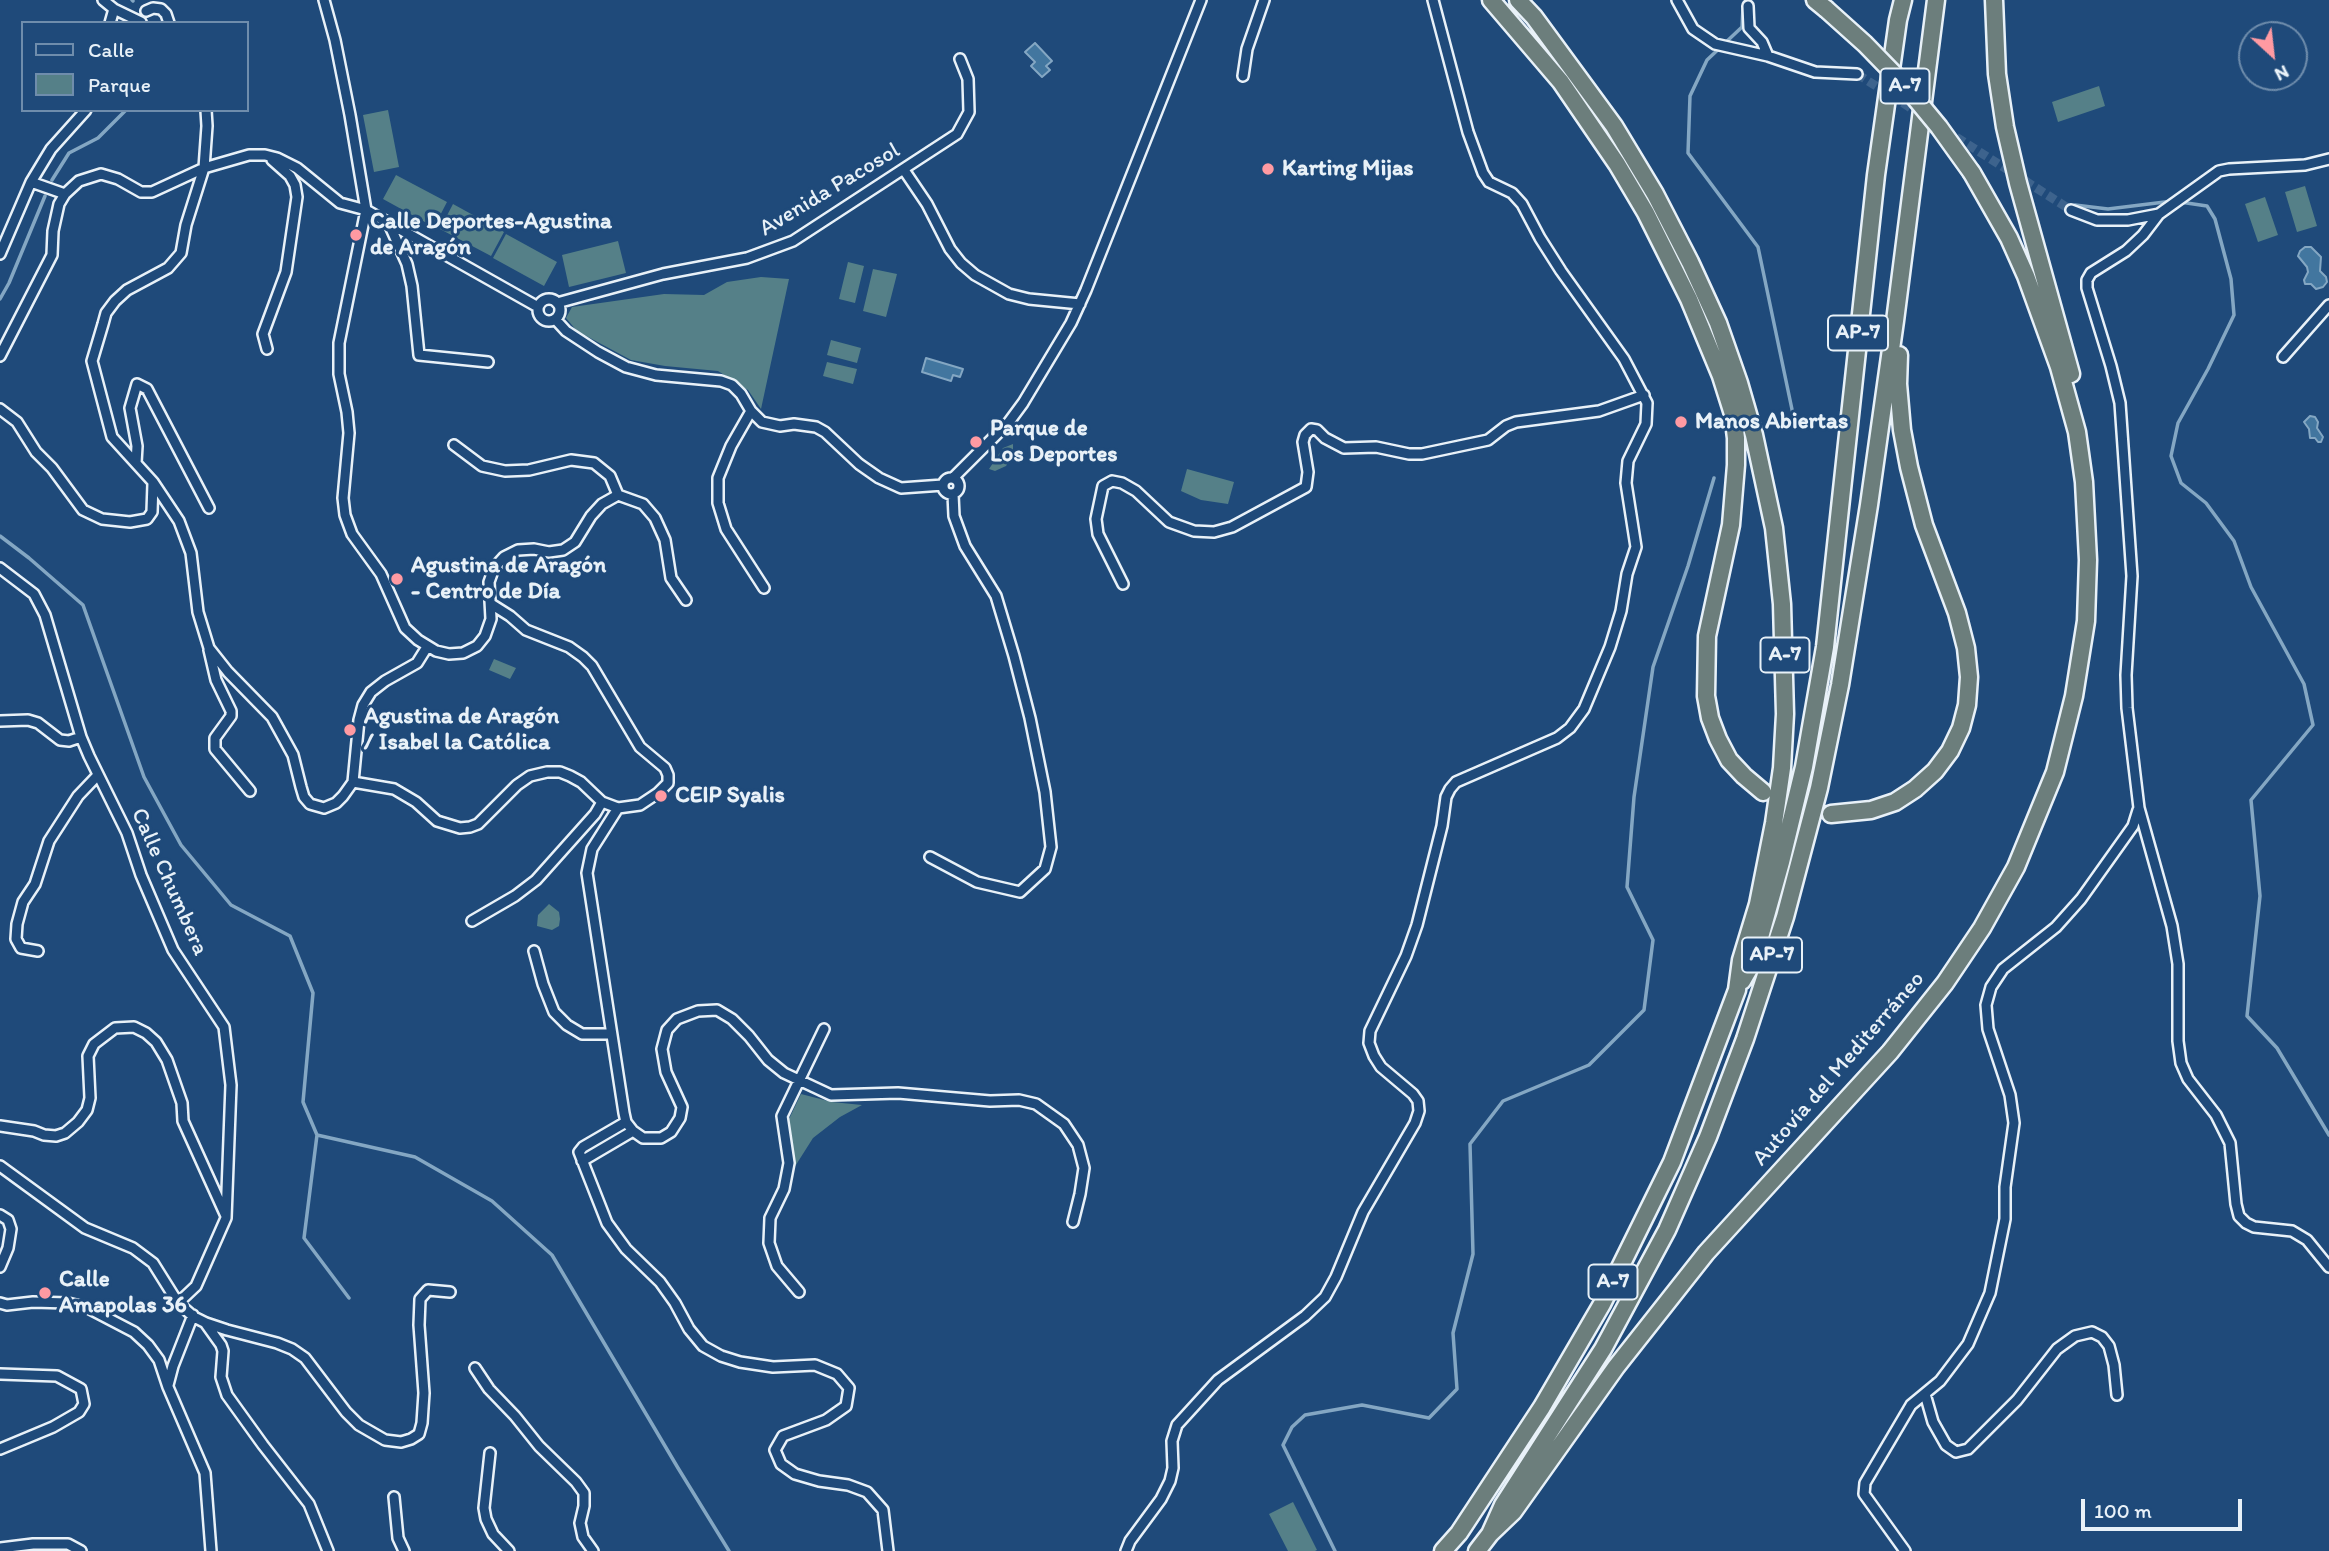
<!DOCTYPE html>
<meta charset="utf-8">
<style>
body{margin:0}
#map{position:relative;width:2329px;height:1551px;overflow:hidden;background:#1f4a7a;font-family:Itim,sans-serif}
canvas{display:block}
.legend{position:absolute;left:21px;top:21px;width:228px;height:91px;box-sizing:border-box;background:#1f4a7a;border:2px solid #6f8dac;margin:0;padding:9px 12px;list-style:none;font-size:21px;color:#e8f1f8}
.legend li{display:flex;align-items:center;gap:14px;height:35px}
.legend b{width:35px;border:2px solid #6f8dac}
.north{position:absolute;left:2238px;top:21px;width:70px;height:70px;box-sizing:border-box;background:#1f4a7a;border:2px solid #6f8dac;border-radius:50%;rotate:153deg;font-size:19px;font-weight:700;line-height:28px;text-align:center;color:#e8f1f8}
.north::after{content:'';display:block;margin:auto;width:24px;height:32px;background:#ff9aa2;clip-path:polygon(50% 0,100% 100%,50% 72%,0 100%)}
.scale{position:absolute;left:2081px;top:1499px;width:161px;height:32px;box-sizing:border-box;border:4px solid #e8f1f8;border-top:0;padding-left:9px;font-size:21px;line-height:24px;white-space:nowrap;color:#e8f1f8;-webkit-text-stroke:5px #1f4a7a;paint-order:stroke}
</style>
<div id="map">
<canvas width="2329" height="1551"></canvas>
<ul class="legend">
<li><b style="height:9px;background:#1f4a7a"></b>Calle</li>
<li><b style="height:19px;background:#558088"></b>Parque</li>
</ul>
<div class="north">N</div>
<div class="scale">100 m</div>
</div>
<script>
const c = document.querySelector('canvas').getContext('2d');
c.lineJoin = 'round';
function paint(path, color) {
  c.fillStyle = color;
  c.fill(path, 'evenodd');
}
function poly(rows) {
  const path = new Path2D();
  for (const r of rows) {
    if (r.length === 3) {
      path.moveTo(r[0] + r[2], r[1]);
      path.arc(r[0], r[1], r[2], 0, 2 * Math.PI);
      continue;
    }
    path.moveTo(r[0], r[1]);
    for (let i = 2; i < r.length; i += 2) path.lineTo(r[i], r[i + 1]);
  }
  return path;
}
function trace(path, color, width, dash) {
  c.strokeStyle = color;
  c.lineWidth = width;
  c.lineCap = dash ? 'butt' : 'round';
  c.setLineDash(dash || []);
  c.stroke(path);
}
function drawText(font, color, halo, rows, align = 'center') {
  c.font = font + ' Itim,sans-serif';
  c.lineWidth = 6;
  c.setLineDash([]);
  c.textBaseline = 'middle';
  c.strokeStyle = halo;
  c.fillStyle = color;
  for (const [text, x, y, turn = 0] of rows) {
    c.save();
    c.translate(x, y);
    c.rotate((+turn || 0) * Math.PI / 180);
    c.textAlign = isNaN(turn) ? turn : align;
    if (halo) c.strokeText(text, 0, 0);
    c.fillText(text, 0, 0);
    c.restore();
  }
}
paint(poly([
 [2099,86,2105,106,2058,122,2052,102],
 [388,110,399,167,374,172,363,115],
 [396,175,447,202,434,227,383,199],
 [2305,186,2317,226,2297,232,2285,192],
 [2265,197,2278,235,2258,242,2245,204],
 [453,204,504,232,491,256,440,229],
 [506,234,557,262,544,286,493,258],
 [618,241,626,273,569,287,562,255],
 [848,262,864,266,855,303,839,299],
 [873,269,897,274,886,317,863,311],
 [761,277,789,279,761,409,748,390,718,371,665,366,631,360,577,331,566,318,572,307,664,294,704,295,727,282],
 [831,340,861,348,857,363,827,355],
 [827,362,857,369,853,384,823,376],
 [1013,444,1013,455,1006,466,995,471,989,469,1003,448],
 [1187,469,1234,482,1228,504,1201,500,1181,491],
 [494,659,516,668,510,679,489,670],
 [549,904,559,912,560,919,559,926,552,930,537,926,538,915],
 [801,1094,832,1102,862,1105,840,1117,813,1138,794,1168,789,1119],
 [1293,1502,1317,1550,1315,1551,1288,1551,1269,1514]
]), '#558088');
const water = poly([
 [1035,43,1052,61,1046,66,1050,70,1042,77,1031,66,1035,62,1025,52,1035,43],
 [2305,247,2311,247,2321,257,2320,271,2326,277,2327,282,2323,287,2316,289,2311,284,2305,284,2304,280,2308,272,2307,267,2298,256,2300,251,2305,247],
 [926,358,963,369,960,377,953,375,951,381,922,372,926,358],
 [2310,416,2315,417,2318,422,2317,428,2323,437,2321,442,2318,442,2315,438,2310,438,2309,429,2304,422,2310,416]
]);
paint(water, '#42769f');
trace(water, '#84a7c3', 2);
trace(poly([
 [132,0,133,1],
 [1743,7,1742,27,1707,60,1690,96,1688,153,1758,247,1794,419],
 [52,180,69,153,98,138,126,110],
 [2180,202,2207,206,2215,219,2231,279,2234,315,2208,369,2178,423,2171,456,2181,483,2206,503,2234,541,2251,587,2304,684,2313,725,2251,800,2260,896,2247,1016,2277,1048,2329,1135],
 [2075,205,2108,209,2173,201],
 [0,299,9,283,45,196],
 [0,536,29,558,83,605,144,777,181,845,231,905,290,936,313,993,303,1102,317,1135,304,1238,349,1298],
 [317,1135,415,1157,492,1201,552,1255,678,1468,729,1551],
 [1335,1551,1283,1445,1292,1427,1305,1415,1362,1405,1429,1418,1457,1389,1453,1333,1473,1254,1470,1144,1503,1101,1589,1065,1644,1010,1653,940,1627,887,1634,797,1653,667,1688,566,1714,478]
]), '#84a7c3', 3.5);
trace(poly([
 [1857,74,1922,115],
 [1945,130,2071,210]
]), '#3d638d', 9, [9, 4.5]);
const street = poly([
 [103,0,114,9,141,22],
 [324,0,335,40,350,115,366,210,339,343,339,374,347,412,349,433,343,498,345,515,352,534,381,574,405,628,418,640,436,651,449,654,463,653,477,646,485,636,491,619,489,582,494,568,504,557,518,550,534,549,549,552,563,550,575,542,591,516,602,504,618,495],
 [1677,0,1693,29,1715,44,1768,56,1815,72,1857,74],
 [1748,6,1749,28,1762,42,1768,56],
 [146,11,153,8,161,9,166,14,169,23],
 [110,23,114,9],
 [1243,76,1247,49,1264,0],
 [206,110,207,126,204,168,186,225,181,253,168,268,127,290,115,301,106,313,103,324,92,361,112,437,153,482,179,521,191,553,198,612,209,648,228,672,272,717,293,755,301,787,304,797,310,804,324,808,336,803,343,796,353,782,359,720,363,705,371,692,385,681,417,663,427,647],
 [904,170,927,204,950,249,961,263,975,275,1009,294,1029,299,1080,304],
 [31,182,65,194],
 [2071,210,2097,220,2128,220,2159,214,2219,171,2229,169,2305,165,2329,159],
 [2159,214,2143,235,2126,251,2091,273,2087,280,2087,288,2111,366,2120,403,2132,576,2126,675,2127,708,2139,808,2172,926,2178,964,2178,1041,2181,1063,2188,1079,2216,1115,2230,1143,2236,1204,2239,1216,2246,1223,2254,1227,2292,1231,2307,1240,2329,1267],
 [389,224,407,264,412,286,419,355,488,362],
 [0,254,31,182,51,149,86,110],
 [549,310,11],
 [557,303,663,274,747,258,793,241,957,134,969,112,968,79,960,59],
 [555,319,566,331,598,352,626,367,656,375,721,381,732,385,741,394,751,411,762,422,780,426,794,424,816,427,825,432,859,464,879,478,901,488,943,485],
 [267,349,263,334,286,272,297,197,295,185,290,176,272,160],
 [0,356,52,255,53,231,59,204,65,194,79,181,101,174,118,179,141,192,152,192,204,168,249,155,265,155,277,158,297,168,340,203,366,210,538,307],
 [2283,357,2329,305],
 [0,409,17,422,36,452,52,468,83,510,102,519,130,522,147,519,152,512,153,483],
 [751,411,731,446,718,478,718,503,726,529,764,588],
 [454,445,482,466,505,471,529,470,571,460,594,463,610,476,618,495,643,504,655,518,665,540,671,578,686,600],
 [136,463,137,446,130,408,137,384,147,389,209,508],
 [951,486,8],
 [953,478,1009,422,1023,403,1071,323,1086,290,1201,0],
 [0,568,34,594,45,615,81,737,89,756,127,833,141,875,173,950,224,1027,231,1085,226,1218,196,1286,178,1303],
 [1123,584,1098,534,1096,519,1103,486,1112,481,1122,483,1136,491,1169,522,1194,531,1214,532,1232,527,1306,487,1308,472,1303,442,1305,435,1311,429,1317,430,1325,438,1344,448,1376,447,1409,454,1422,454,1488,440,1506,426,1516,422,1599,411,1644,395],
 [209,650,216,680,231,711,231,716,215,738,215,749,250,791],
 [0,721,28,720,38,723,60,740,69,741,81,737],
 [353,782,394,789,416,802,437,821,460,828,470,827,478,824,517,785,530,776,547,772,560,772,570,776,581,782,602,802,618,808,640,805,658,793,668,783,668,775,665,768,640,747,592,666,583,657,569,647,526,630,510,616,491,604],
 [618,808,592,849,587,873,624,1113,626,1122,633,1131,643,1138,661,1138,671,1132,680,1118,682,1107,666,1072,662,1049,667,1030,677,1019,698,1011,717,1010,732,1019,749,1036,768,1060,784,1073,831,1095,898,1093,990,1101,1019,1100,1036,1104,1064,1124,1078,1145,1084,1168,1080,1194,1073,1222],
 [930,857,977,882,1020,892,1045,869,1051,847,1045,792,1030,718,1014,656,996,596,965,546,954,516,953,494],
 [472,921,515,896,536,880,595,814,602,802],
 [38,951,21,948,16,939,17,924,23,902,35,884,49,841,78,796,98,775],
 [534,951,543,984,554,1012,567,1025,582,1034,611,1034],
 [626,1122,583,1147,579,1152,607,1223,626,1249,660,1282,675,1303,689,1329,703,1346,721,1356,740,1362,773,1367,815,1365,837,1374,849,1388,846,1406,826,1420,783,1436,775,1450,781,1464,795,1474,819,1481,848,1485,867,1492,883,1510,888,1551],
 [0,1126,34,1131,44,1135,56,1136,65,1133,78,1122,87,1110,90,1098,88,1056,94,1044,115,1028,134,1027,146,1033,156,1042,167,1060,182,1103,183,1121,226,1216],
 [582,1161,633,1131],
 [0,1166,85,1228,133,1248,153,1263,178,1303,194,1317,206,1323,227,1330,277,1343,292,1349,305,1358,346,1412,359,1425,385,1440,401,1442,411,1439,419,1434,422,1423,424,1393,419,1325,420,1299,428,1290,450,1292],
 [0,1215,8,1220,11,1229,8,1248,0,1267],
 [799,1292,777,1266,769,1243,770,1218,784,1189,789,1163,782,1116,824,1029],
 [0,1303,7,1305,33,1302,68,1303,88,1308,134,1332,148,1345,159,1360,168,1387,205,1473,211,1551],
 [206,1324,221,1345,223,1351,221,1377,227,1395,263,1445,309,1504,328,1551],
 [475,1368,489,1389,515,1416,539,1446,576,1482,584,1493,584,1506,580,1523,583,1537,593,1551],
 [0,1374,57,1376,81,1389,84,1404,79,1412,53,1427,0,1449],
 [168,1385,173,1366,193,1315],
 [1925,1394,1933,1422,1946,1445,1956,1452,1968,1449,2017,1400,2057,1349,2075,1336,2092,1332,2102,1337,2109,1346,2114,1365,2117,1395],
 [490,1453,484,1508,486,1519,493,1534,509,1551],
 [394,1497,398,1538,404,1551],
 [0,1548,33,1544,68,1544,81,1551],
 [1126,1551,1130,1541,1161,1499,1170,1481,1173,1468,1172,1441,1177,1425,1218,1380,1305,1316,1325,1297,1336,1277,1363,1212,1415,1123,1419,1111,1418,1101,1413,1094,1381,1067,1374,1056,1369,1043,1370,1031,1406,956,1417,925,1442,826,1446,797,1450,789,1456,782,1557,738,1570,728,1584,709,1610,647,1621,611,1627,574,1636,547,1626,483,1628,461,1646,424,1647,403,1624,359,1561,271,1540,238,1522,204,1512,193,1489,182,1483,173,1468,132,1433,0],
 [1905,1551,1864,1494,1865,1483,1911,1405,1940,1381,1968,1344,1990,1293,2005,1219,2005,1187,2014,1123,2010,1095,1988,1029,1986,1005,1991,987,2003,969,2056,927,2081,899,2133,826,2138,810]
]);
const highway = poly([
 [1491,0,1561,82,1617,164,1646,213,1689,299,1721,376,1733,414,1736,438,1736,465,1731,525,1707,636,1706,696,1710,718,1718,739,1729,760,1744,776,1763,792],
 [1815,0,1826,9],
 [1994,0,1997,74,2005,127,2018,183,2071,374],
 [1831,814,1871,810,1895,802,1915,789,1935,771,1950,751,1961,728,1967,705,1969,677,1966,648,1957,613,1924,525,1909,467,1902,430,1898,384,1899,355],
 [1742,981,1753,962,1781,862,1804,767,1825,647,1876,175,1898,20,1903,0],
 [1490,1534,1503,1505,1603,1349,1667,1230,1708,1137,1745,1039,1785,917,1819,788,1840,685,1869,505,1895,321,1936,0],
 [1443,1551,1459,1533,1542,1407,1602,1304,1672,1162,1737,990,1741,960,1758,904,1774,823,1782,768,1785,714,1782,604,1774,528,1754,435,1739,383,1718,323,1690,262,1655,194,1614,126,1534,17,1518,0],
 [1477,1551,1490,1534,1513,1512,1616,1367,1706,1253,1890,1052,1945,983,1982,928,2016,867,2055,772,2074,696,2086,621,2088,560,2084,482,2077,432,2059,367,2026,276,2009,238,1972,173]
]);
trace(street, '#e8f1f8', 14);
trace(highway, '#e8f1f8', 21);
trace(street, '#1f4a7a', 9);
trace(highway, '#6c7e7c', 16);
const highwayBridge = poly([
 [1826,9,1865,44,1901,81,1939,127,1972,173]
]);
trace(highwayBridge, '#e8f1f8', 21, []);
trace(highwayBridge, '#6c7e7c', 16);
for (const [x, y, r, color] of [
 [1268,169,7,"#ff9aa2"],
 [356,235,7,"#ff9aa2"],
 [1681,422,7,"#ff9aa2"],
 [976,442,7,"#ff9aa2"],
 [397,579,7,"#ff9aa2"],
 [350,730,7,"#ff9aa2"],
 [661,796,7,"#ff9aa2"],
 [45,1293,7,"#ff9aa2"]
]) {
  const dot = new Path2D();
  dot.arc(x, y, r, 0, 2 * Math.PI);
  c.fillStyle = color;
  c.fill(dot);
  trace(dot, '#1f4a7a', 2.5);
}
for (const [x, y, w] of [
 [1905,86,49],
 [1858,333,60],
 [1785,655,49],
 [1772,955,60],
 [1613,1282,49]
]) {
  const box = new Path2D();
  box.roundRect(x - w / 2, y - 17.5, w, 35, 5);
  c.fillStyle = '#1f4a7a';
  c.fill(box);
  trace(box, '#e8f1f8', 2);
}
drawText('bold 21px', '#e8f1f8', null, [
 ["A-7",1905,86],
 ["AP-7",1858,333],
 ["A-7",1785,655],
 ["AP-7",1772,955],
 ["A-7",1613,1282]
]);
drawText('bold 23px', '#e8f1f8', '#1f4a7a', [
 ["Karting Mijas",1282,169],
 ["Calle Deportes-Agustina",370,222],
 ["de Aragón",370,248],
 ["Manos Abiertas",1695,422],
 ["Parque de",990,429],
 ["Los Deportes",990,455],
 ["Agustina de Aragón",411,566],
 ["- Centro de Día",411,592],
 ["Agustina de Aragón",364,717],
 ["/ Isabel la Católica",364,743],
 ["CEIP Syalis",675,796],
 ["Calle",59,1280],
 ["Amapolas 36",59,1306]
], 'left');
drawText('23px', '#e8f1f8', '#1f4a7a', [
 ["Avenida Pacosol",830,190,-31],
 ["Calle Chumbera",169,882,66],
 ["Autovía del Mediterráneo",1839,1069,-49]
]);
</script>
